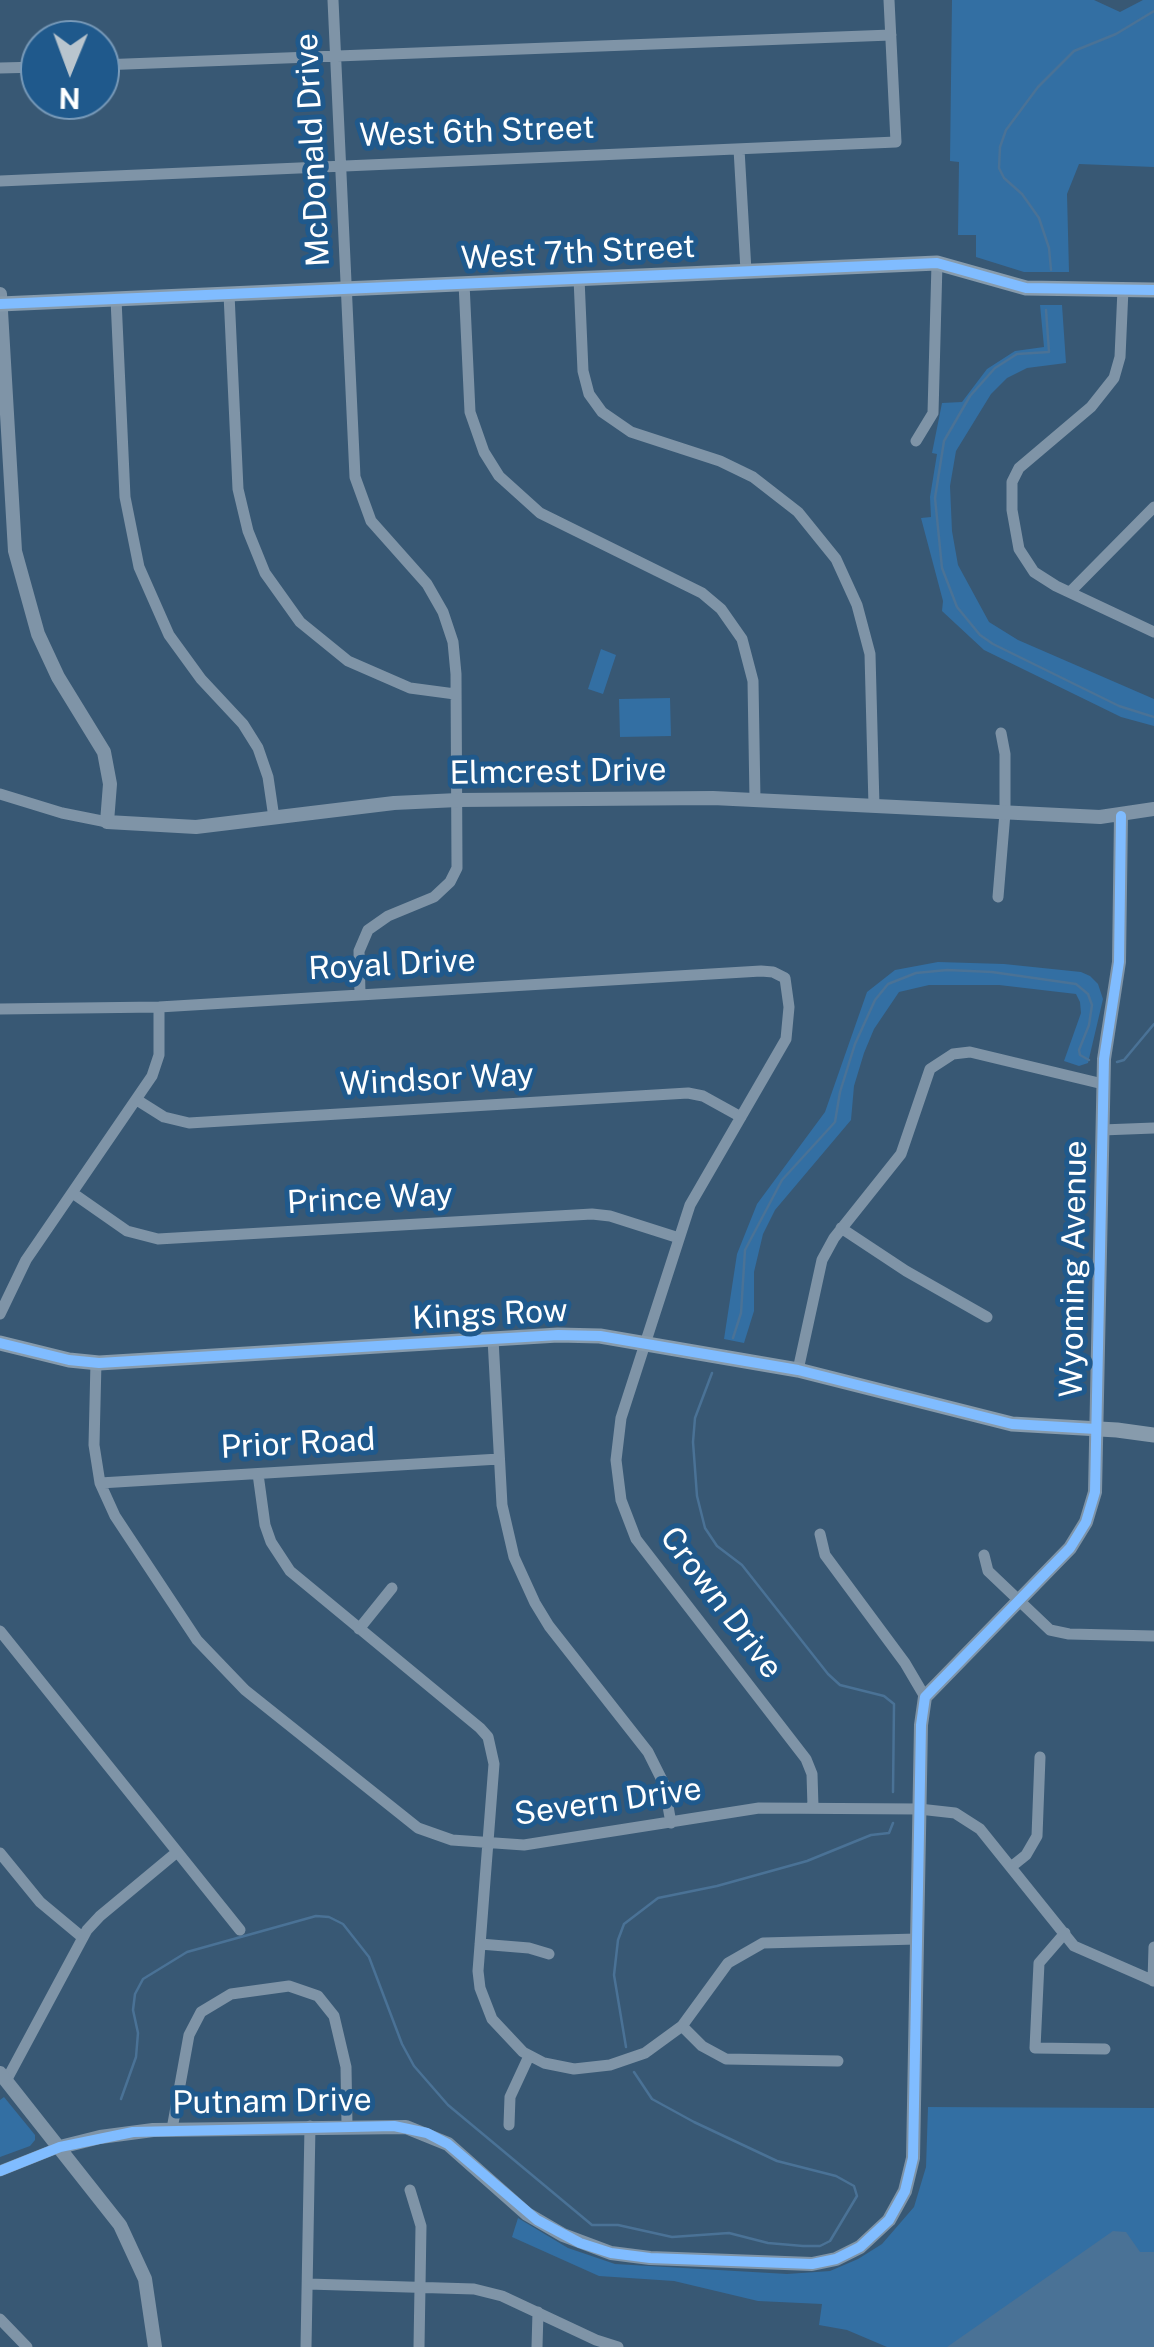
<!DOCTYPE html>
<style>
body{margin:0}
#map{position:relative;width:1154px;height:2347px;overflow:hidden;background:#385874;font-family:"Public Sans",sans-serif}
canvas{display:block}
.north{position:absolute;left:20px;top:20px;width:100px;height:100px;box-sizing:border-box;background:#1f598c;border:2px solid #799bba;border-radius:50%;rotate:181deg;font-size:28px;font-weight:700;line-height:40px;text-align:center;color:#fff}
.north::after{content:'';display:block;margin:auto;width:35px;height:45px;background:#b9c5ce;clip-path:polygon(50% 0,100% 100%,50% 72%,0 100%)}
</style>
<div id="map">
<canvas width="1154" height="2347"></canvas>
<div class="north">N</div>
</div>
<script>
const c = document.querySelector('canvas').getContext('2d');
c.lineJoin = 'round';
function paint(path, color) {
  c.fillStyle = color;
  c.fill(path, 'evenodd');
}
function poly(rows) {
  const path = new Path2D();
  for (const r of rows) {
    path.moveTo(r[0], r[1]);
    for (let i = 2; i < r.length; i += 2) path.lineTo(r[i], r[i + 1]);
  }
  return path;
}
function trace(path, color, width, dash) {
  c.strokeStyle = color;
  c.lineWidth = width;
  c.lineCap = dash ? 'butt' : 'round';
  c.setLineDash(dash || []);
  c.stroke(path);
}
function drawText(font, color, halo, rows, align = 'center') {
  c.font = font + ' "Public Sans",sans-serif';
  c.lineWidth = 10;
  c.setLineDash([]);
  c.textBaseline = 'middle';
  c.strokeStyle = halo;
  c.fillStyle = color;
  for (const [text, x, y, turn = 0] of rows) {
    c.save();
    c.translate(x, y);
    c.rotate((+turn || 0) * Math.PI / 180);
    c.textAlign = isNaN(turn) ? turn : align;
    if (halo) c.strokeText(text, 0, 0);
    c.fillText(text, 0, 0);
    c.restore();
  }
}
paint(poly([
 [952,0,1094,0,1120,12,1143,0,1154,0,1154,167,1079,164,1067,194,1069,272,1024,272,976,257,976,235,958,235,959,162,950,161],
 [1040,305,1062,305,1066,363,1027,368,1007,378,991,394,956,451,950,486,952,531,958,565,989,622,1018,640,1154,699,1154,726,1121,717,984,650,942,611,943,601,921,518,931,517,930,497,937,454,932,453,942,403,962,402,987,369,1015,351,1044,347],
 [601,649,616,655,603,694,588,689],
 [670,698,671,736,620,737,619,699],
 [938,962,1004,964,1081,972,1090,976,1098,984,1103,999,1088,1063,1079,1066,1064,1061,1081,1013,1080,1002,1076,994,999,985,929,985,899,992,874,1029,864,1053,854,1086,851,1120,775,1210,763,1234,754,1272,754,1311,744,1343,724,1339,737,1254,757,1204,825,1112,867,992,895,970],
 [4,2097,35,2135,35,2140,30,2146,0,2157,0,2100],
 [928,2107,1154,2108,1154,2340,1141,2347,887,2347,847,2330,819,2325,822,2304,758,2301,674,2281,599,2276,512,2237,518,2218,568,2248,615,2264,787,2274,830,2271,858,2259,882,2244,914,2207,926,2167]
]), '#336fa3');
paint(poly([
 [1113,2231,1126,2232,1140,2252,1154,2252,1154,2347,947,2347]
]), '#4a7296');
trace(poly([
 [1051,270,1049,248,1039,218,1022,194,1004,178,999,168,1000,147,1006,130,1038,87,1074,51,1116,34,1154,11],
 [1046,310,1049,352,1017,354,995,368,970,396,944,441,935,498,942,568,957,607,980,635,993,644,1119,706,1154,717],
 [1117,1062,1124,1060,1154,1024],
 [733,1338,741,1313,745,1250,782,1180,835,1122,840,1092,855,1044,875,1000,888,984,916,973,947,970,992,972,1076,984,1088,994,1092,1005,1089,1025,1079,1050,1080,1055,1089,1060],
 [712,1373,695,1418,693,1442,697,1496,705,1528,717,1546,742,1565,828,1674,840,1685,884,1696,894,1704,893,1792],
 [626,2047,614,1975,618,1940,624,1924,658,1898,717,1886,807,1861,871,1835,889,1833,893,1823],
 [121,2099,136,2057,138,2033,133,2010,135,1994,143,1979,187,1952,316,1916,329,1917,343,1924,369,1957,402,2044,414,2066,448,2105,592,2225,618,2225,672,2237,729,2233,768,2243,803,2246,820,2246,830,2241,857,2196,854,2186,836,2176,777,2161,694,2122,652,2099,634,2072]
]), '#4a7296', 2.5);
trace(poly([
 [333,0,355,477,371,521,427,584,443,612,453,642,456,674,457,868,450,882,434,897,388,916,368,930,359,951,360,994],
 [100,65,891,35],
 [0,68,40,67],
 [739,149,746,271],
 [0,181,896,142,889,0],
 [579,278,583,371,589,394,602,412,631,432,720,461,753,477,798,512,836,559,857,605,870,654,874,806],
 [464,283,470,412,484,452,499,476,540,513,702,593,721,609,742,639,753,681,755,800],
 [1123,289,1120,357,1114,378,1091,407,1019,468,1012,482,1012,510,1019,549,1034,572,1056,586,1154,632],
 [229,294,238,489,248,531,265,573,300,622,348,661,410,688,455,694],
 [116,299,125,497,139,567,169,635,201,679,243,724,258,748,268,777,274,818],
 [916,441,933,413,937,263],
 [1070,592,1154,507],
 [0,794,62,813,107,822],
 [998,897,1005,813,1005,754,1001,733],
 [0,1009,159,1007,761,971,773,972,785,978,789,1007,786,1039,690,1205,621,1418,616,1460,621,1500,636,1539,806,1759,812,1774,813,1807],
 [137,1100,164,1117,189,1123,688,1093,703,1096,741,1117],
 [1102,1130,1154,1128],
 [74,1194,127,1231,158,1239,592,1214,610,1216,679,1238],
 [841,1228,906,1271,987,1317],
 [0,1314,26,1260,152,1076,159,1055,159,1007],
 [493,1339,502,1505,514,1557,535,1603,549,1626,648,1752,664,1784,671,1823],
 [96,1362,94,1445,100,1483,115,1516,197,1640,245,1690,418,1828,452,1840,524,1845,759,1808,919,1809,955,1813,980,1829,1074,1946,1154,1981],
 [798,1370,822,1260,834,1238,901,1154,930,1069,953,1054,970,1052,1103,1084],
 [258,1474,265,1525,271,1542,290,1571,480,1728,488,1737,494,1764,478,1971,480,1988,492,2019,523,2052,544,2063,574,2069,610,2065,645,2053,682,2026,728,1963,763,1943,917,1939],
 [100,1483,499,1459],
 [820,1534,825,1555,905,1663,925,1697],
 [984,1555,988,1571,1050,1630,1069,1634,1154,1636],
 [359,1629,392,1588],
 [0,1631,240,1930],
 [0,1853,40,1902,82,1937],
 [1011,1867,1026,1855,1037,1836,1040,1757],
 [1065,1933,1039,1963,1035,2048,1105,2049],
 [480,1944,529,1948,549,1954],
 [1153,1981,1154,1947],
 [682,2026,702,2046,726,2059,838,2061],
 [6,2081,87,1930,100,1916,177,1852],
 [509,2125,510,2097,529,2056],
 [172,2129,189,2035,201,2012,231,1994,289,1986,318,1996,334,2016,346,2067,347,2125],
 [0,2171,60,2147],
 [410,2190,421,2226,419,2347],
 [308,2284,474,2289,502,2296,596,2340,618,2347],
 [0,2319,27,2347],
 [306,2347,310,2126],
 [537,2347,538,2312]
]), '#7f94a7', 11);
trace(poly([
 [0,294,15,551,38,634,58,677,104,752,110,784,107,822,196,827,394,803,458,800,713,798,1100,817,1154,809],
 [0,2073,120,2225,145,2279,155,2347],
 [60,2147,100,2137,153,2130,406,2127,448,2144,527,2214,563,2235,611,2253,650,2258,812,2264,836,2259,860,2247,889,2220,905,2191,913,2158,921,1725,925,1697,1070,1548,1086,1522,1095,1492,1104,1059,1119,962,1121,816]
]), '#7f94a7', 14);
trace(poly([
 [0,304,937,263,1026,288,1154,290],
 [0,1343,69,1360,99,1363,558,1335,600,1336,798,1370,1012,1424,1117,1430,1154,1435]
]), '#879bac', 15);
trace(poly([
 [0,304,937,263,1026,288,1154,290],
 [0,1343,69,1360,99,1363,558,1335,600,1336,798,1370,1012,1424,1096,1429],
 [0,2171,60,2147,133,2132,394,2126,427,2133,448,2144,537,2220,580,2243,611,2253,650,2258,812,2264,836,2259,860,2247,889,2220,905,2191,913,2158,921,1725,925,1697,1070,1548,1086,1522,1095,1492,1104,1059,1119,962,1121,816]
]), '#80bcff', 10);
drawText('32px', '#fff', '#1f598c', [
 ["West 6th Street",477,132,-2],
 ["McDonald Drive",313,150,-93],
 ["West 7th Street",578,253,-3],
 ["Elmcrest Drive",558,772,-1],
 ["Royal Drive",392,965,-3],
 ["Windsor Way",437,1080,-3],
 ["Prince Way",370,1199,-3],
 ["Wyoming Avenue",1074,1269,-89],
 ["Kings Row",490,1315,-3],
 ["Prior Road",298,1444,-3],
 ["Crown Drive",721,1603,53],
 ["Severn Drive",608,1802,-8],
 ["Putnam Drive",272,2102,-1]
]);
</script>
